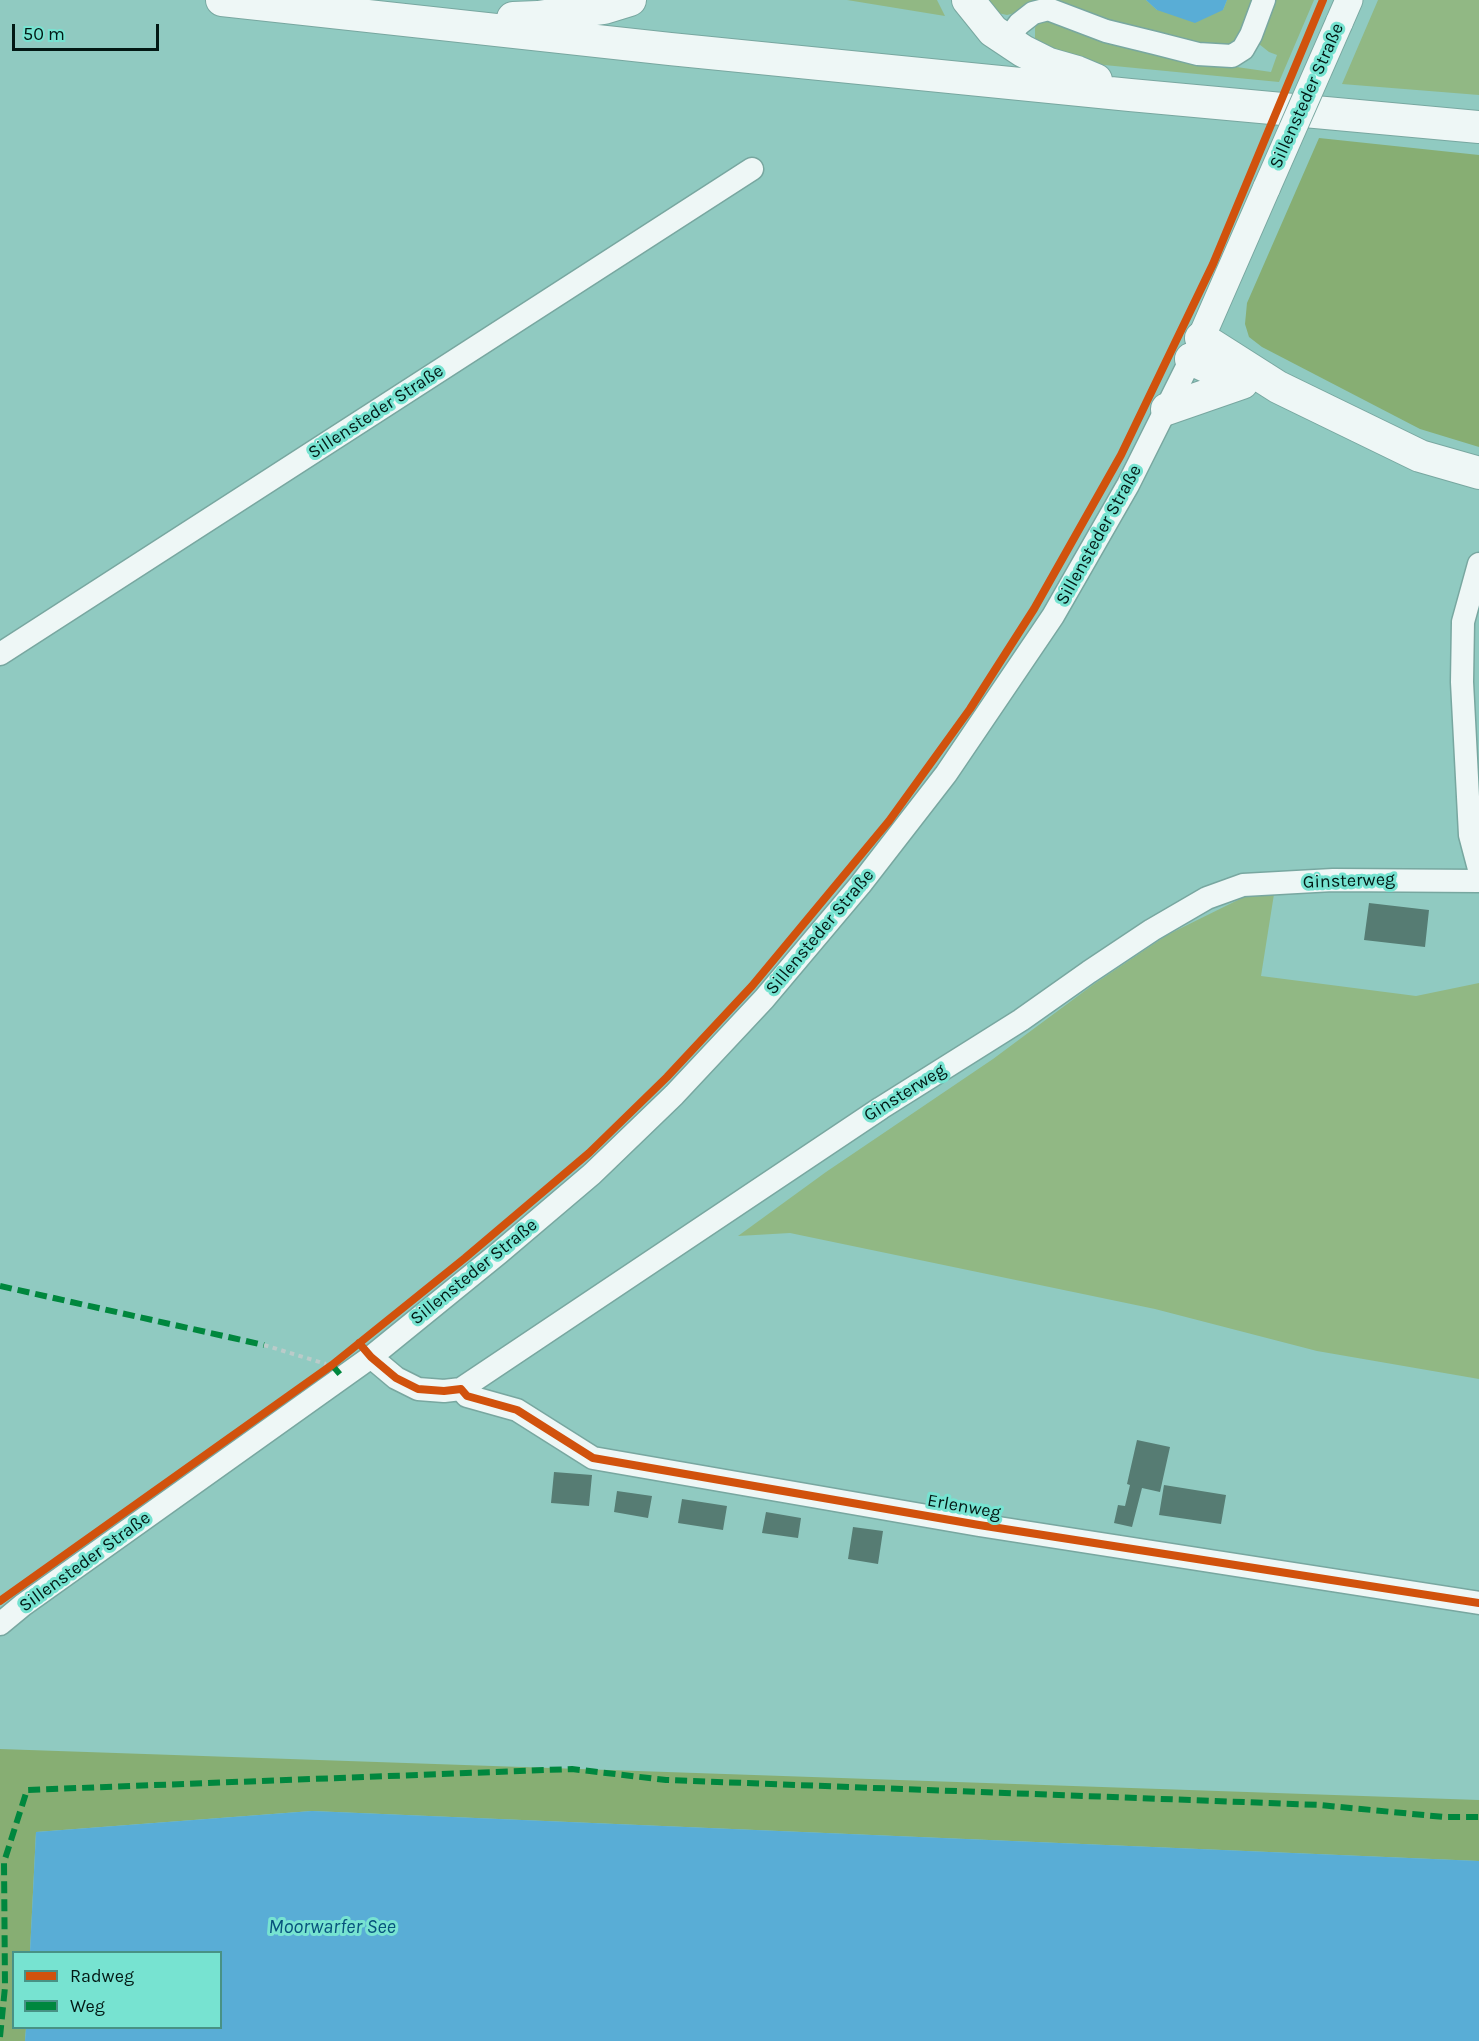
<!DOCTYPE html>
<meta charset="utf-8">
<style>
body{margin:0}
#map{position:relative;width:1479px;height:2041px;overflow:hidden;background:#90cac1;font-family:Karla,sans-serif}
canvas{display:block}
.legend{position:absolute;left:12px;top:1951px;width:210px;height:78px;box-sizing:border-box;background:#77e3d1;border:2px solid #489285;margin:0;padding:8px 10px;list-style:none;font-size:18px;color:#021814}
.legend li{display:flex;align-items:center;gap:12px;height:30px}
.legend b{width:30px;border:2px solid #489285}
.scale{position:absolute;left:12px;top:24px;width:147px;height:27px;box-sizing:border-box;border:3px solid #021814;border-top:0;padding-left:8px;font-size:18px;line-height:21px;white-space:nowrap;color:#021814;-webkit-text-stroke:4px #77e3d1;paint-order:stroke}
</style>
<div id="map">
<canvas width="1479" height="2041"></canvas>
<ul class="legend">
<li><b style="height:8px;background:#d1520d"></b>Radweg</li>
<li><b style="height:8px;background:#00873e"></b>Weg</li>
</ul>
<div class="scale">50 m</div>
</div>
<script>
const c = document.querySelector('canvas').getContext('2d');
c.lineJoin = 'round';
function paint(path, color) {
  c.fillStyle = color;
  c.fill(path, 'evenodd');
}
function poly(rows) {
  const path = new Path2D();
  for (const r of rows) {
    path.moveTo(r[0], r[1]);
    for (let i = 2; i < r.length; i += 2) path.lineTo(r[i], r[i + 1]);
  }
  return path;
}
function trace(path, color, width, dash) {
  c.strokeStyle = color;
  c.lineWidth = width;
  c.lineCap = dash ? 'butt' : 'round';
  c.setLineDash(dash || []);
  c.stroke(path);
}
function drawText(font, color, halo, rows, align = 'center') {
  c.font = font + ' Karla,sans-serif';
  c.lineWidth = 6;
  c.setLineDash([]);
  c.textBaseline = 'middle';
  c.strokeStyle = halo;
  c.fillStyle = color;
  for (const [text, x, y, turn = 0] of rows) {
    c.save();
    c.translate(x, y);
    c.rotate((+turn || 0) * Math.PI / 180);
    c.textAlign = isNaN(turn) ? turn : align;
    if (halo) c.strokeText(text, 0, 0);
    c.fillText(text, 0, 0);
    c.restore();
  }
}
paint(poly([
 [847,0,937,0,945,16],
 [981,0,1146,0,1157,10,1223,10,1227,0,1256,0,1236,41,1224,48,1019,12,1007,15,993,12],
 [1268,0,1314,0,1279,82,1094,64,1044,48,1035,38,1035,28,1038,21,1044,18,1223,65,1271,72,1277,55,1269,52,1259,44,1258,26],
 [1378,0,1479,0,1479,95,1342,84],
 [1274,894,1261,976,1416,996,1479,983,1479,1379,1317,1351,1155,1309,790,1233,738,1236,826,1172,993,1059,1094,984,1167,935,1248,895]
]), '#91b884');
paint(poly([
 [1319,138,1479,155,1479,447,1420,429,1262,347,1249,337,1245,324,1247,303],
 [0,1749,1479,1800,1479,1861,312,1811,36,1832,30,1952,14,1952,14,2028,26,2028,25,2041,0,2041]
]), '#87ae73');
paint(poly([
 [1146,0,1227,0,1223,10,1195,23,1157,10],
 [312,1811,1479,1861,1479,2041,25,2041,26,2028,220,2028,220,1952,30,1952,36,1832]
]), '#59add6');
paint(poly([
 [1369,903,1429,910,1425,947,1364,940],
 [1137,1440,1170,1447,1160,1492,1142,1488,1132,1527,1114,1523,1118,1505,1125,1506,1130,1485,1127,1484],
 [554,1472,592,1475,589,1506,551,1503],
 [1164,1485,1226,1495,1221,1524,1159,1515],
 [617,1491,652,1496,648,1518,614,1512],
 [682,1499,727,1506,723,1530,678,1523],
 [766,1512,801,1518,798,1538,762,1533],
 [853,1527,883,1531,878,1564,848,1559]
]), '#567c73');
const minor = poly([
 [1007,40,1019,24,1033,13,1048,9,1106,31,1155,43,1198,54,1232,56,1243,49,1251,35,1264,0],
 [1479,564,1463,622,1462,682,1470,835,1479,869],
 [0,654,752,169],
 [371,1357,396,1378,418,1389,444,1391,461,1389,881,1108,1021,1020,1089,972,1152,930,1207,898,1243,885,1333,880,1479,881],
 [461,1389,467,1396,517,1410,593,1458,979,1525,1479,1603],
 [0,1624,23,1605,371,1357,499,1253,592,1174,674,1095,764,999,860,885,946,774,1053,616,1128,485,1198,345]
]);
const major = poly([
 [1339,23,1349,0],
 [1201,338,1267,187]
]);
const highway = poly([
 [222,0,670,49,1130,95,1479,127],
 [968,0,993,31,1023,51,1049,64,1077,72,1096,80],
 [513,18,538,17,604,8,630,0],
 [1201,338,1278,387,1420,456,1479,473],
 [1191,359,1238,381],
 [1167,409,1242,383]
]);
trace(minor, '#78a7a0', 25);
trace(major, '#78a7a0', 29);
trace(highway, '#78a7a0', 34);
trace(poly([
 [264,1345,326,1364]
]), '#bacbc9', 4, [4.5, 4.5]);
trace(minor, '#eef7f6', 22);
trace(major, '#eef7f6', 27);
trace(highway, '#eef7f6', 32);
const majorBridge = poly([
 [1267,187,1339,23]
]);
trace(majorBridge, '#78a7a0', 29, []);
trace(majorBridge, '#eef7f6', 27);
trace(poly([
 [0,1286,264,1345],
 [332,1365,343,1378],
 [0,2037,5,1987,4,1862,27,1790,572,1769,666,1780,1320,1805,1444,1817,1479,1817]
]), '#00873e', 6, [12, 6]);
trace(poly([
 [359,1343,371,1357,396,1378,418,1389,444,1391,461,1389,467,1396,517,1410,593,1458,979,1525,1479,1603],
 [0,1601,332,1365,465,1258,589,1153,667,1077,752,986,889,821,970,709,1034,609,1121,455,1213,264,1323,0]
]), '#d1520d', 8);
drawText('18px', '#021814', '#77e3d1', [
 ["Sillensteder Straße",1307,96,-66],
 ["Sillensteder Straße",376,412,-33],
 ["Sillensteder Straße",1099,535,-61],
 ["Ginsterweg",1349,881,-2],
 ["Sillensteder Straße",820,932,-50],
 ["Ginsterweg",905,1093,-32],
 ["Sillensteder Straße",474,1272,-39],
 ["Erlenweg",964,1507,10],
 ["Sillensteder Straße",85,1562,-36]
]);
drawText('italic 20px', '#07527c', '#77e3d1', [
 ["Moorwarfer See",332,1927]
]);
</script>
